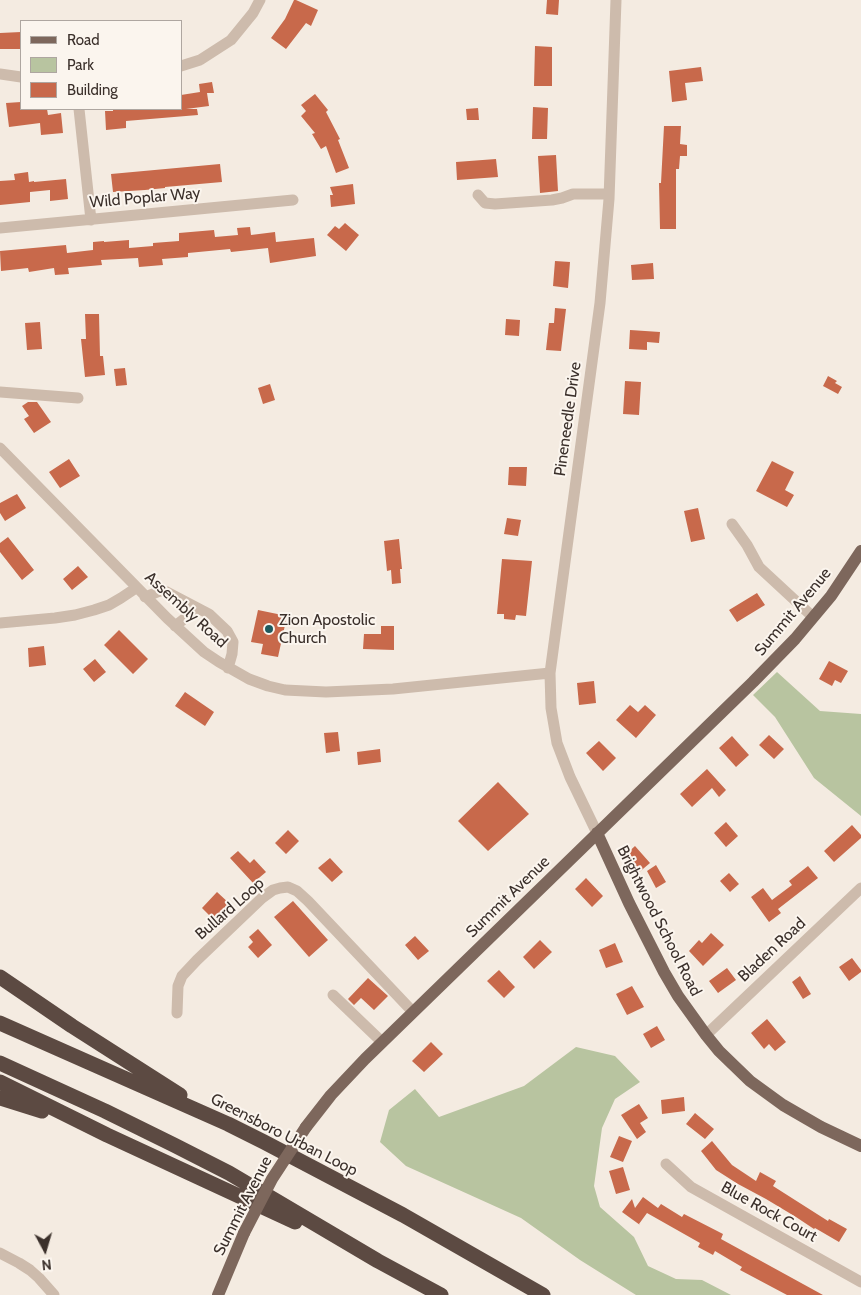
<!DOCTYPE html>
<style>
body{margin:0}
#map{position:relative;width:861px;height:1295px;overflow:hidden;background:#f4ebe1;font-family:Cabin,sans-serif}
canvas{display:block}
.legend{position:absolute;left:20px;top:20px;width:162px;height:90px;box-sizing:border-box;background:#fbf5ee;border:1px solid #aea6a0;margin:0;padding:6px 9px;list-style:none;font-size:15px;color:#3b302b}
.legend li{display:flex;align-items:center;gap:10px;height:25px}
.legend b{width:25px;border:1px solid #aea6a0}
.north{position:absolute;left:20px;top:1225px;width:50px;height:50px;-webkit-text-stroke:4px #fbf5ee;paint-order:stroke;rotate:174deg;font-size:14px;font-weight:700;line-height:20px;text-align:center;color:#3b302b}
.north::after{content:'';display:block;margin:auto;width:18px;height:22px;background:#3b302b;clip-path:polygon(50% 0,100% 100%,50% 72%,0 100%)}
</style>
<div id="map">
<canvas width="861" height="1295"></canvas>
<ul class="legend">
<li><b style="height:6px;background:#7d675c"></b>Road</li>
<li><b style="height:14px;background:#b8c4a0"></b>Park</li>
<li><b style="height:14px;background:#c8694b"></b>Building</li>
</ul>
<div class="north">N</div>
</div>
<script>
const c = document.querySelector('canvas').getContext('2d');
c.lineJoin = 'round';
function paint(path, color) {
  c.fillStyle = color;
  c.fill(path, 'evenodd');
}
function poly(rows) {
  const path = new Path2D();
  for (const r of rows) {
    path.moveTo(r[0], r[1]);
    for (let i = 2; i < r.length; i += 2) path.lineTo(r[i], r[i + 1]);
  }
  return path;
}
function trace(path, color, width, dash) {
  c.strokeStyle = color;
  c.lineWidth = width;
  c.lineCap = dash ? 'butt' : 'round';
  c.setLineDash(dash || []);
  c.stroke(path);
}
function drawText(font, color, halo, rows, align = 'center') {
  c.font = font + ' Cabin,sans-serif';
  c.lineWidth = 4;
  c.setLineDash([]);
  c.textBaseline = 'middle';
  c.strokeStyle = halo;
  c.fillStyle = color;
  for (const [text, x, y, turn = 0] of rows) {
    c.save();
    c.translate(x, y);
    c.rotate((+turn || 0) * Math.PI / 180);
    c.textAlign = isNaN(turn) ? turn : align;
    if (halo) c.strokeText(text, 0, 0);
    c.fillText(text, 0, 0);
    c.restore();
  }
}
paint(poly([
 [777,672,820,711,861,714,861,816,814,778,775,717,753,695],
 [576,1047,615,1056,640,1082,615,1099,602,1128,594,1186,600,1207,634,1237,648,1266,676,1279,702,1280,731,1295,636,1295,580,1260,521,1218,406,1166,380,1142,389,1110,415,1089,439,1117,524,1086]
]), '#b8c4a0');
paint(poly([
 [294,0,296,0,318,10,311,26,306,23,286,49,271,38,285,19],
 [547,0,559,0,558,15,546,14],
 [21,32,21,49,0,49,0,33],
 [535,46,552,47,552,86,534,86],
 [701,67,703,81,685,83,687,100,672,102,669,71],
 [212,82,214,93,207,93,209,106,186,109,197,109,198,115,126,121,126,128,106,130,105,111,113,111,113,109,181,109,181,95,200,92,199,84],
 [315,94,328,110,326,112,340,139,338,140,349,168,336,173,326,146,321,149,312,134,315,133,301,116,306,111,301,105],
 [21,102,21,109,47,109,48,115,61,113,63,133,41,135,40,123,9,127,6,103],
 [533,107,548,108,547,139,532,139],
 [478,108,479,120,467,120,466,109],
 [664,126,681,126,680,144,687,145,687,156,680,156,679,169,676,169,676,229,660,229,659,183,661,183],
 [556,155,558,191,540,193,538,156],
 [496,159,498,177,457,180,456,162],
 [220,164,222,182,165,187,165,188,145,190,113,192,111,174],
 [28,172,29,182,34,181,34,182,66,179,68,199,50,201,50,190,30,192,30,202,0,205,0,181,15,180,14,174],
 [353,184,355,204,331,207,330,195,333,195,330,187],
 [345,223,359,235,346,251,327,235,335,226,339,229],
 [250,227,251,235,275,232,276,242,314,238,316,256,270,263,268,248,231,252,230,249,188,253,188,257,162,259,163,265,139,267,138,258,101,260,102,265,68,268,69,274,55,275,54,268,29,272,28,268,1,271,0,251,66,245,67,253,93,250,93,242,104,241,104,242,129,240,129,248,153,246,153,243,179,241,179,233,214,230,215,237,238,235,237,228],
 [555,261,570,262,568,288,553,286],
 [653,263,654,279,632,280,631,265],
 [555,308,566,309,561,351,546,350,549,323,554,323],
 [85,314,99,314,100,356,103,356,105,375,85,377,81,339,86,339],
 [506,319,520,320,519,336,505,335],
 [40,322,42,349,27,350,25,323],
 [630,330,660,332,659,343,647,342,647,350,629,349],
 [125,368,127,385,116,386,114,369],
 [828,376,837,381,835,383,842,387,838,394,823,386],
 [625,381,641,382,639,415,623,414],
 [270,384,275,400,263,404,258,388],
 [28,402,37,402,51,422,34,433,24,419,29,416,22,406],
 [69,459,80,476,60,488,49,472],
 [772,461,794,472,785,490,794,495,787,507,756,491],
 [509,467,527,467,526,486,508,485],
 [17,494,26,508,5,521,0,513,0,503],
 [698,508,705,539,691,542,684,511],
 [507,518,521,520,518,536,504,534],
 [8,537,34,570,22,580,0,552,0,543],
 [399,539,402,569,400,569,401,583,392,584,391,570,387,571,384,541],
 [502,559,532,561,526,616,516,615,515,620,504,619,504,614,497,614],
 [78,566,88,577,72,590,63,579],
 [757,593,765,605,737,622,729,610],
 [258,610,287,616,278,657,261,654,263,644,251,642],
 [381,626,394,626,394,650,363,649,364,634,381,634],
 [119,630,148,659,133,674,104,645],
 [44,646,46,665,29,667,28,648],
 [95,659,106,672,94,682,83,669],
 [829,661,848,671,841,683,835,680,832,686,819,679],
 [594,681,596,703,579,705,577,683],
 [185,692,214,712,205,726,175,706],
 [630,705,638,712,645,705,656,715,636,738,616,720],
 [338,732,340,751,326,753,324,733],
 [769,735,784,749,774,759,759,745],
 [732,736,749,755,736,767,719,748],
 [599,741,616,758,603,771,586,753],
 [380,749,381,762,358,765,357,752],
 [707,769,726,790,719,797,712,788,692,807,680,794],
 [498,782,529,814,488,851,458,821],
 [726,822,738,836,726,847,714,833],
 [852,825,861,835,861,838,834,862,824,851],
 [288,830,299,841,286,854,275,843],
 [635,846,650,863,637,874,623,857],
 [238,851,250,863,254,859,266,872,253,883,230,858],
 [330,858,343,872,332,882,318,868],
 [656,865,666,882,656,888,647,871],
 [808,866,818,878,778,909,781,913,769,922,751,897,763,888,772,900,792,885,789,881],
 [729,873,739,884,730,892,720,881],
 [586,878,603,896,592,907,575,889],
 [217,892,230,904,214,920,202,908],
 [293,901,328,940,309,957,274,917],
 [258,929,272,945,258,958,248,947,253,942,249,937],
 [711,933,724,945,703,966,689,951,699,940,702,943],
 [415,936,429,951,418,960,405,945],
 [540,940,552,952,534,969,523,957],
 [615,943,623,962,606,968,599,950],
 [852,958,861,970,861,972,849,981,839,967],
 [727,968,736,980,718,993,709,981],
 [499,970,515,987,504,998,487,981],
 [800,976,811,994,803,999,792,982],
 [368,978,388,996,374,1010,361,998,354,1005,348,999],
 [632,986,644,1007,627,1015,616,994],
 [767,1019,786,1042,775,1051,769,1044,764,1049,751,1033],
 [657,1026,665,1040,651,1048,643,1034],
 [431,1042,443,1054,424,1072,412,1061],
 [684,1097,685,1111,662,1114,661,1100],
 [639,1104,648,1118,640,1123,646,1132,637,1139,621,1115],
 [695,1113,714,1129,705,1139,686,1124],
 [619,1136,632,1141,623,1162,610,1157],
 [712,1141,732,1165,756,1181,760,1172,776,1181,773,1186,828,1221,829,1219,847,1229,839,1242,815,1228,814,1229,796,1217,766,1199,738,1184,716,1170,701,1151],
 [623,1167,630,1190,616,1194,609,1171],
 [643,1197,658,1208,661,1204,682,1217,684,1214,723,1234,721,1239,823,1295,787,1295,740,1270,742,1267,715,1251,713,1255,698,1247,700,1243,647,1213,639,1224,640,1225,622,1212,632,1199,635,1208]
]), '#c8694b');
trace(poly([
 [181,66,200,60,231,40,253,13,260,0],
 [0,74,21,77],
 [79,109,91,220],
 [478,195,485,203,495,204,552,200,562,198,573,194,609,194],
 [0,228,293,200],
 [0,392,78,398],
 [0,448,167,618,204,652,219,662,249,679,268,686,285,690,326,692,393,689,550,673],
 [732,524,747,545,759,567,813,617],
 [145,597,160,591,167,592,209,614,227,631,233,642,232,654,228,668],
 [0,623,55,618,75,615,94,610,109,605,121,598,136,588],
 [175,626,197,609],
 [597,833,570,777,557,743,551,708,550,673,600,303,609,199,616,0],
 [333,995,382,1042],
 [177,1013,178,986,182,976,197,960,262,898,273,890,280,888,288,887,297,891,308,901,413,1012],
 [706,1035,861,888],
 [666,1164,691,1187,861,1282],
 [0,1253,19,1263,30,1270,39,1278,54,1295]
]), '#cdbbac', 11);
trace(poly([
 [597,833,629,903,664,972,678,996,706,1035,719,1051,750,1081,783,1105,821,1127,861,1146],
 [306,1127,331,1095,365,1059,753,682,795,639,831,596,861,551],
 [218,1295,244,1233]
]), '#7d675c', 12);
trace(poly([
 [0,977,72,1026,180,1095],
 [0,1023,228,1124,264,1142,403,1215,543,1295],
 [0,1063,105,1111,174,1145,229,1173,378,1261,441,1295],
 [0,1082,107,1135,295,1222],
 [0,1098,42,1111]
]), '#5c4a42', 15);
trace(poly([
 [244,1233,272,1179,306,1127]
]), '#7d675c', 12);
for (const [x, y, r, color] of [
 [269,629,5,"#1f5a5e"]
]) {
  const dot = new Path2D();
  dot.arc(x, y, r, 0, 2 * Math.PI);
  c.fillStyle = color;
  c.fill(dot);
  trace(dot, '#fbf5ee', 2);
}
drawText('16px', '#3b302b', '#fbf5ee', [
 ["Wild Poplar Way",145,198,-5],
 ["Pineneedle Drive",568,419,-82],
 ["Assembly Road",186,610,42],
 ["Summit Avenue",793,612,-50],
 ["Summit Avenue",508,897,-44],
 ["Bullard Loop",230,909,-41],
 ["Brightwood School Road",659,921,63],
 ["Bladen Road",772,950,-43],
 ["Greensboro Urban Loop",284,1135,27],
 ["Summit Avenue",243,1206,-63],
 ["Blue Rock Court",769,1212,29]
]);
drawText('16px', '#3b302b', '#fbf5ee', [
 ["Zion Apostolic",279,620],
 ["Church",279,638]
], 'left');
</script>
